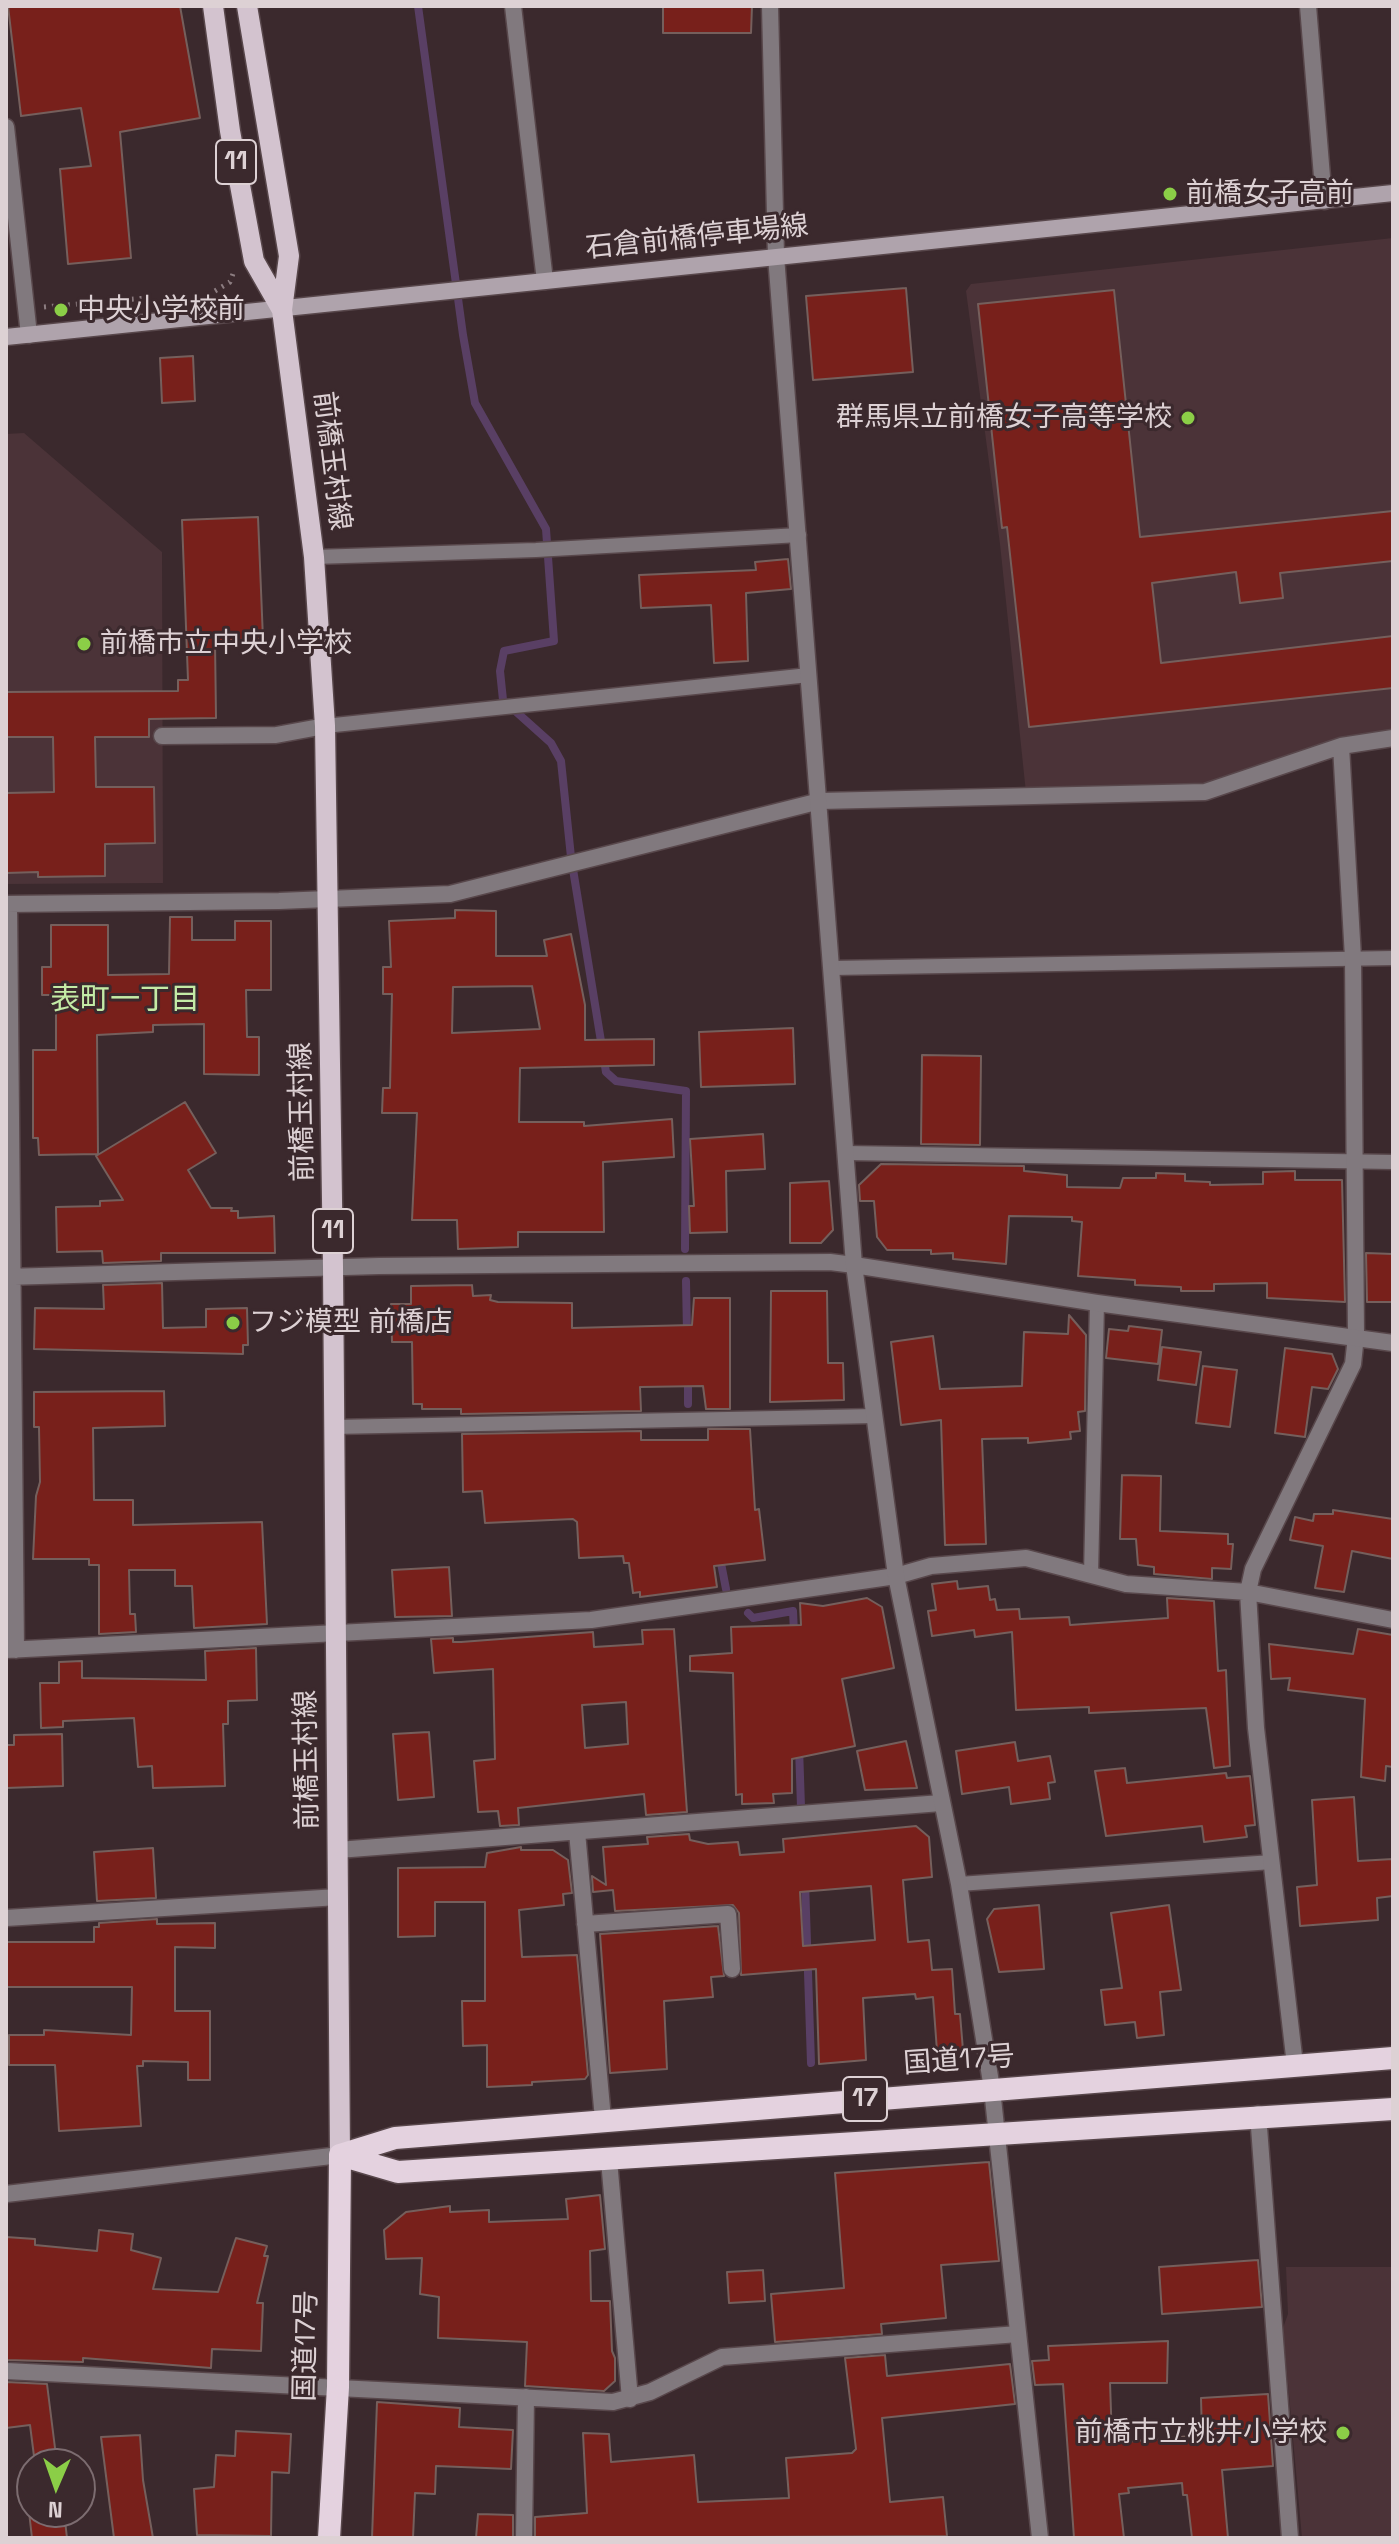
<!DOCTYPE html>
<meta charset="utf-8">
<style>
body{margin:0}
#map{position:relative;width:1399px;height:2544px;overflow:hidden;background:#3b292d;font-family:"Space Grotesk",sans-serif}
canvas{display:block}
.frame{position:absolute;inset:0;border:8px solid #ddd1d4;pointer-events:none}
.north{position:absolute;left:16px;top:2448px;width:80px;height:80px;box-sizing:border-box;background:#3b292d;border:2px solid #7c6c70;border-radius:50%;rotate:182deg;font-size:22px;font-weight:700;line-height:32px;text-align:center;color:#ddd1d4}
.north::after{content:'';display:block;margin:auto;width:28px;height:36px;background:#8bce47;clip-path:polygon(50% 0,100% 100%,50% 72%,0 100%)}
</style>
<div id="map">
<canvas width="1399" height="2544"></canvas>
<div class="frame"></div>
<div class="north">N</div>
</div>
<script>
const c = document.querySelector('canvas').getContext('2d');
c.lineJoin = 'round';
function paint(path, color) {
  c.fillStyle = color;
  c.fill(path, 'evenodd');
}
function poly(rows) {
  const path = new Path2D();
  for (const r of rows) {
    path.moveTo(r[0], r[1]);
    for (let i = 2; i < r.length; i += 2) path.lineTo(r[i], r[i + 1]);
  }
  return path;
}
function trace(path, color, width, dash) {
  c.strokeStyle = color;
  c.lineWidth = width;
  c.lineCap = dash ? 'butt' : 'round';
  c.setLineDash(dash || []);
  c.stroke(path);
}
function drawText(font, color, halo, rows, align = 'center') {
  c.font = font + ' "Space Grotesk","Noto Sans JP",sans-serif';
  c.lineWidth = 6;
  c.setLineDash([]);
  c.textBaseline = 'middle';
  c.strokeStyle = halo;
  c.fillStyle = color;
  for (const [text, x, y, turn = 0] of rows) {
    c.save();
    c.translate(x, y);
    c.rotate((+turn || 0) * Math.PI / 180);
    c.textAlign = isNaN(turn) ? turn : align;
    if (halo) c.strokeText(text, 0, 0);
    c.fillText(text, 0, 0);
    c.restore();
  }
}
paint(poly([
 [1393,238,1393,733,1330,741,1198,786,1026,793,1000,544,966,291,971,284],
 [24,433,162,552,163,883,6,884,6,434],
 [1286,2267,1393,2267,1393,2538,1302,2538,1283,2328,1288,2314]
]), '#4b3338');
trace(poly([
 [418,6,463,335,475,403,546,529,554,641,504,651,500,671,503,700,551,743,561,761,571,857,606,1072,616,1081,686,1091,685,1249],
 [686,1281,687,1333],
 [688,1378,688,1404],
 [720,1558,726,1589],
 [748,1613,753,1618,793,1611,794,1633],
 [799,1747,801,1807],
 [805,1882,811,2063]
]), '#593f64', 8);
const building = poly([
 [8,6,180,6,200,118,120,132,131,258,68,264,60,169,91,166,81,108,21,116,8,6],
 [663,6,752,6,751,33,663,33,663,6],
 [906,288,913,372,813,380,806,296,906,288],
 [1114,290,1140,537,1393,511,1393,561,1280,573,1283,598,1240,603,1236,572,1152,583,1161,663,1393,636,1393,688,1029,727,1007,527,1002,528,978,304,1114,290],
 [193,356,195,401,162,403,160,358,193,356],
 [258,517,263,639,215,641,216,718,149,719,149,737,95,737,96,787,154,787,155,843,105,844,105,876,38,877,38,872,6,873,6,793,54,792,53,737,6,737,6,692,178,691,178,680,188,680,182,520,258,517],
 [788,559,791,589,746,593,748,661,714,663,711,605,641,608,639,575,756,570,755,562,788,559],
 [455,910,496,911,496,956,547,956,544,940,571,934,585,1005,585,1040,654,1039,654,1065,520,1068,519,1122,584,1122,584,1126,672,1119,674,1157,603,1162,604,1232,518,1232,518,1247,458,1249,457,1220,412,1220,417,1113,382,1113,383,1088,390,1088,392,994,383,994,383,967,391,967,389,921,455,918,455,910],
 [532,986,540,1029,452,1033,453,987,532,986],
 [170,917,192,917,192,940,235,940,235,921,271,921,271,990,246,990,247,1037,259,1037,259,1075,204,1074,204,1024,153,1025,153,1032,97,1035,98,1154,39,1155,38,1138,33,1138,33,1050,56,1050,56,995,42,995,42,967,51,967,51,925,108,925,108,975,169,974,170,917],
 [793,1028,795,1084,701,1087,699,1032,793,1028],
 [922,1055,981,1056,980,1145,921,1144,922,1055],
 [185,1102,216,1153,188,1170,211,1208,232,1208,231,1211,238,1211,238,1218,274,1216,275,1253,161,1253,161,1261,103,1263,102,1251,57,1252,56,1207,100,1206,100,1201,123,1200,96,1156,185,1102],
 [763,1134,765,1169,726,1171,727,1232,690,1233,689,1206,694,1206,690,1139,763,1134],
 [881,1164,1024,1166,1024,1171,1067,1175,1067,1187,1120,1188,1123,1178,1156,1178,1156,1173,1185,1174,1185,1181,1210,1182,1210,1185,1263,1184,1263,1172,1295,1171,1295,1180,1342,1180,1345,1302,1267,1298,1267,1283,1214,1284,1214,1291,1181,1291,1181,1287,1135,1285,1135,1280,1078,1276,1082,1222,1072,1221,1072,1217,1009,1216,1006,1264,953,1259,953,1253,931,1254,931,1250,887,1250,877,1237,874,1201,860,1201,859,1185,881,1164],
 [829,1181,833,1230,821,1243,790,1243,790,1183,829,1181],
 [1366,1253,1393,1254,1393,1302,1367,1302,1366,1253],
 [162,1283,163,1328,206,1327,206,1309,247,1308,248,1345,243,1345,243,1354,34,1349,35,1308,104,1309,103,1285,162,1283],
 [472,1285,473,1296,491,1295,490,1300,498,1302,572,1303,572,1328,692,1325,694,1298,730,1298,730,1409,706,1409,703,1386,640,1387,641,1411,461,1414,461,1409,422,1409,422,1404,413,1404,412,1342,392,1342,391,1304,411,1304,411,1286,472,1285],
 [771,1291,827,1291,828,1363,843,1363,844,1400,770,1402,771,1291],
 [1069,1315,1086,1335,1085,1411,1078,1412,1080,1431,1070,1432,1071,1439,1028,1443,1028,1438,982,1439,986,1544,945,1545,941,1420,901,1425,891,1342,933,1336,940,1389,1022,1386,1024,1332,1068,1334,1069,1315],
 [1129,1326,1162,1330,1158,1364,1106,1358,1109,1329,1128,1331,1129,1326],
 [1162,1347,1201,1352,1196,1385,1158,1380,1162,1347],
 [1285,1348,1332,1354,1338,1369,1328,1389,1312,1387,1305,1437,1275,1433,1285,1348],
 [1203,1366,1237,1370,1230,1427,1196,1423,1203,1366],
 [164,1391,165,1426,93,1428,94,1500,133,1500,133,1525,262,1522,267,1624,194,1628,192,1586,175,1586,175,1570,129,1570,130,1614,135,1614,136,1632,99,1634,99,1565,89,1565,89,1559,33,1559,36,1496,40,1482,39,1427,34,1427,34,1392,164,1391],
 [708,1429,750,1429,755,1510,759,1509,765,1560,714,1566,717,1587,640,1597,640,1592,633,1593,629,1563,624,1563,623,1556,579,1558,577,1522,573,1519,485,1523,482,1491,463,1492,462,1434,641,1431,641,1440,708,1440,708,1429],
 [1122,1475,1161,1476,1160,1531,1228,1534,1228,1544,1233,1544,1231,1569,1212,1568,1212,1579,1154,1574,1154,1567,1138,1565,1136,1539,1120,1539,1122,1475],
 [1333,1510,1393,1519,1393,1559,1352,1551,1344,1592,1315,1588,1323,1546,1290,1540,1295,1517,1313,1521,1314,1514,1333,1514,1333,1510],
 [449,1567,452,1616,395,1617,392,1570,449,1567],
 [957,1581,958,1589,988,1586,990,1600,995,1599,997,1610,1019,1609,1020,1619,1069,1617,1070,1625,1168,1618,1167,1598,1214,1601,1218,1671,1226,1670,1230,1766,1214,1768,1206,1708,1089,1713,1089,1707,1016,1710,1012,1632,975,1637,974,1630,932,1636,928,1611,936,1610,932,1584,957,1581],
 [867,1598,882,1607,894,1668,842,1679,855,1746,792,1759,792,1793,773,1794,774,1803,742,1804,742,1794,736,1795,733,1673,690,1671,690,1656,732,1653,731,1627,801,1625,800,1603,823,1606,867,1598],
 [674,1629,687,1812,646,1815,644,1794,518,1808,519,1825,500,1826,498,1811,478,1812,474,1761,495,1759,493,1669,434,1673,431,1639,453,1638,453,1642,461,1642,593,1632,594,1647,643,1644,642,1630,674,1629],
 [626,1702,628,1744,585,1748,582,1705,626,1702],
 [1358,1629,1393,1635,1393,1767,1386,1766,1385,1781,1361,1777,1365,1699,1288,1690,1290,1678,1271,1679,1269,1644,1353,1654,1358,1629],
 [256,1648,257,1700,228,1701,228,1724,223,1724,225,1786,153,1788,152,1766,138,1767,134,1718,63,1721,63,1727,41,1728,40,1683,59,1683,59,1662,82,1661,82,1678,206,1680,205,1651,256,1648],
 [429,1732,434,1797,398,1800,393,1734,429,1732],
 [62,1734,63,1786,6,1788,6,1745,14,1745,14,1735,62,1734],
 [906,1741,917,1788,865,1790,857,1751,906,1741],
 [1015,1742,1018,1761,1050,1756,1055,1782,1048,1783,1050,1799,1011,1804,1009,1787,962,1794,956,1751,1015,1742],
 [1125,1768,1127,1783,1226,1773,1227,1778,1250,1776,1255,1825,1245,1826,1247,1837,1204,1842,1202,1826,1106,1836,1095,1771,1125,1768],
 [1354,1797,1358,1861,1393,1859,1393,1896,1377,1898,1378,1920,1300,1926,1297,1887,1317,1885,1312,1800,1354,1797],
 [916,1826,929,1837,932,1877,903,1880,908,1942,929,1940,932,1970,952,1969,955,2014,960,2014,963,2050,937,2051,933,1997,916,1999,915,1994,863,1998,866,2060,819,2064,816,1969,741,1975,739,1913,733,1905,615,1911,613,1890,593,1892,592,1876,606,1885,603,1847,648,1844,647,1837,689,1834,690,1840,708,1844,738,1842,740,1855,784,1852,783,1839,916,1826],
 [871,1886,875,1940,803,1946,800,1892,871,1886],
 [521,1847,521,1850,553,1850,568,1860,572,1893,563,1894,564,1905,519,1910,522,1957,577,1955,588,2075,585,2079,532,2082,532,2085,487,2087,487,2045,463,2046,462,2001,485,2001,485,1902,435,1902,435,1936,398,1937,398,1868,485,1867,487,1853,521,1847],
 [153,1848,156,1898,97,1901,94,1852,153,1848],
 [1039,1905,1044,1969,999,1972,987,1919,994,1909,1039,1905],
 [1169,1905,1181,1990,1160,1992,1164,2035,1137,2038,1135,2022,1105,2025,1101,1990,1122,1988,1111,1913,1169,1905],
 [157,1919,157,1924,215,1923,215,1948,175,1947,175,2011,210,2011,210,2080,188,2080,188,2062,143,2061,143,2066,137,2066,141,2126,59,2131,55,2065,9,2065,9,2035,44,2035,44,2030,131,2035,132,1987,6,1987,6,1942,94,1942,94,1927,99,1927,99,1923,157,1919],
 [718,1926,724,1976,711,1977,713,1997,664,2001,667,2069,610,2073,600,1934,718,1926],
 [989,2162,999,2261,941,2265,946,2318,881,2324,882,2334,775,2342,771,2294,844,2288,835,2173,989,2162],
 [600,2195,605,2249,590,2251,591,2301,610,2301,612,2351,615,2358,615,2381,604,2391,525,2386,527,2342,438,2338,439,2297,420,2294,422,2258,386,2259,384,2230,406,2212,450,2206,450,2212,489,2210,489,2222,568,2219,566,2199,600,2195],
 [99,2230,133,2234,131,2250,161,2258,153,2289,218,2292,236,2238,267,2246,264,2256,268,2256,257,2303,263,2303,261,2351,212,2349,211,2368,83,2358,83,2362,6,2360,6,2237,35,2239,35,2245,97,2251,99,2230],
 [1258,2260,1262,2307,1162,2314,1159,2267,1258,2260],
 [763,2270,765,2301,729,2303,727,2272,763,2270],
 [1168,2341,1167,2383,1110,2383,1112,2440,1123,2439,1124,2442,1202,2435,1201,2398,1268,2394,1273,2466,1222,2470,1228,2538,1192,2538,1187,2495,1183,2495,1182,2483,1128,2488,1129,2493,1119,2494,1124,2538,1074,2538,1063,2384,1035,2385,1032,2361,1049,2360,1048,2346,1168,2341],
 [885,2355,887,2376,1010,2364,1015,2404,882,2418,890,2502,943,2497,947,2536,535,2538,535,2517,587,2513,583,2433,609,2434,611,2462,694,2455,698,2502,789,2498,786,2458,852,2453,856,2449,845,2358,885,2355],
 [6,2382,47,2384,57,2464,35,2464,30,2425,6,2428,6,2382],
 [377,2402,460,2408,459,2427,513,2430,511,2469,436,2466,435,2494,415,2493,413,2538,372,2538,377,2402],
 [236,2431,291,2434,289,2473,272,2472,271,2536,197,2535,194,2489,214,2487,216,2455,235,2456,236,2431],
 [140,2435,143,2480,153,2538,114,2538,101,2437,140,2435],
 [29,2512,64,2512,67,2538,32,2538,29,2512],
 [478,2514,513,2515,513,2538,476,2538,478,2514]
]);
paint(building, '#78201b');
trace(building, '#755f5c', 2);
const service = poly([
 [314,557,536,550,799,535],
 [325,726,809,675],
 [833,968,1393,958],
 [846,1153,1393,1162],
 [333,1427,875,1416],
 [1091,1575,1097,1303],
 [959,1884,1272,1862]
]);
const minor = poly([
 [513,6,545,281],
 [1308,6,1324,201],
 [6,127,29,335],
 [162,736,276,735,325,726],
 [6,904,279,901,450,894,820,801,1205,792,1341,746,1393,738],
 [9,904,16,1650],
 [6,1277,379,1266,830,1262,854,1265],
 [6,1650,591,1620,896,1576,931,1566,1026,1558,1126,1584,1248,1592,1393,1620],
 [577,1832,603,2119],
 [338,1850,941,1803],
 [6,1918,338,1897],
 [585,1924,728,1914,732,1969],
 [1295,2065,1256,1728,1248,1592,1253,1569,1353,1364,1356,1336,1353,958,1341,746],
 [1258,2114,1290,2538],
 [609,2160,630,2399],
 [6,2371,613,2402,650,2392,722,2357,1018,2334],
 [524,2538,526,2397]
]);
const tertiary = poly([
 [770,6,776,256,854,1265,896,1576,959,1884,992,2089,1040,2538],
 [854,1265,1097,1303,1393,1343],
 [6,2194,340,2155]
]);
const secondary = poly([
 [6,337,1393,193]
]);
const primary = poly([
 [213,6,230,131,254,261,282,310],
 [247,6,289,256,282,310,314,557,325,726,333,1267,340,2155]
]);
const trunk = poly([
 [340,2155,395,2138,1393,2058],
 [340,2155,398,2172,1393,2109],
 [329,2538,338,2387,340,2155]
]);
trace(service, '#58474b', 17);
trace(minor, '#58474b', 19);
trace(tertiary, '#58474b', 19);
trace(secondary, '#58474b', 19);
trace(primary, '#58474b', 23);
trace(trunk, '#58474b', 25);
trace(poly([
 [215,291,230,282,234,271],
 [44,307,146,298]
]), '#8c7d81', 5, [2, 6]);
trace(service, '#81797e', 14);
trace(minor, '#81797e', 16);
trace(tertiary, '#81797e', 16);
trace(secondary, '#afa3ac', 16);
trace(primary, '#d3c3cf', 20);
trace(trunk, '#e4d2df', 22);
for (const [x, y, r, color] of [
 [1170,194,8,"#8bce47"],
 [61,310,8,"#8bce47"],
 [1188,418,8,"#8bce47"],
 [84,644,8,"#8bce47"],
 [233,1323,8,"#8bce47"],
 [1343,2433,8,"#8bce47"]
]) {
  const dot = new Path2D();
  dot.arc(x, y, r, 0, 2 * Math.PI);
  c.fillStyle = color;
  c.fill(dot);
  trace(dot, '#3b292d', 3);
}
for (const [x, y, w] of [
 [236,162,40],
 [333,1231,40],
 [865,2099,44]
]) {
  const box = new Path2D();
  box.roundRect(x - w / 2, y - 22, w, 44, 6);
  c.fillStyle = '#3b292d';
  c.fill(box);
  trace(box, '#ddd1d4', 2);
}
drawText('bold 26px', '#ddd1d4', null, [
 ["11",236,162],
 ["11",333,1231],
 ["17",865,2099]
]);
drawText('28px', '#ddd1d4', '#3b292d', [
 ["前橋女子高前",1186,194],
 ["中央小学校前",77,310],
 ["群馬県立前橋女子高等学校",1172,418,"right"],
 ["前橋市立中央小学校",100,644],
 ["フジ模型 前橋店",249,1323],
 ["前橋市立桃井小学校",1327,2433,"right"]
], 'left');
drawText('28px', '#ddd1d4', '#3b292d', [
 ["石倉前橋停車場線",697,238,-6],
 ["前橋玉村線",331,461,83],
 ["前橋玉村線",303,1112,-91],
 ["前橋玉村線",308,1760,-91],
 ["国道17号",959,2061,-4],
 ["国道17号",307,2346,-89]
]);
drawText('30px', '#c4eba6', '#3b292d', [
 ["表町一丁目",125,1001]
]);
</script>
